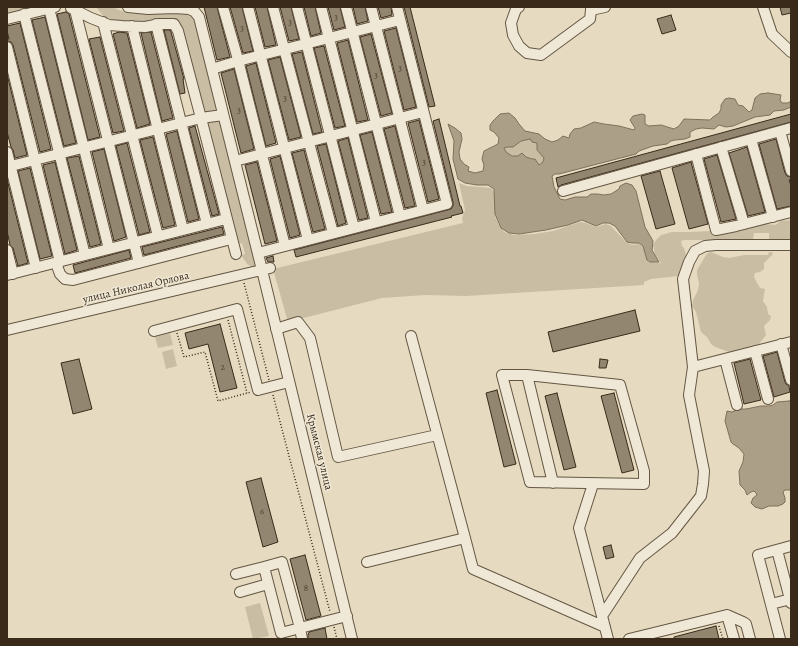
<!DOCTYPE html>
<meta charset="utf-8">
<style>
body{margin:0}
#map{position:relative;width:798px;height:646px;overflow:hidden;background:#e6dbc0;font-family:Alegreya,serif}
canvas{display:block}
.frame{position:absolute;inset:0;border:8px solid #3a2a19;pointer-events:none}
</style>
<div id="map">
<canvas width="798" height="646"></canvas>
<div class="frame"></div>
</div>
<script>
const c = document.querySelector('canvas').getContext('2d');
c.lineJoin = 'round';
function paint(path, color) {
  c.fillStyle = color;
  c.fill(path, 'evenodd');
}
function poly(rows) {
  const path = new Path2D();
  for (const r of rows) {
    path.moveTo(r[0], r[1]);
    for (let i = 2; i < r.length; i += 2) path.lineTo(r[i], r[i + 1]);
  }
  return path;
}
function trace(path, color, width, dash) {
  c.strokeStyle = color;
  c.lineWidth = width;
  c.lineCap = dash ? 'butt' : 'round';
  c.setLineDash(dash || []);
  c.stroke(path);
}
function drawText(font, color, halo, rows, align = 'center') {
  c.font = font + ' Alegreya,serif';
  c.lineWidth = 3;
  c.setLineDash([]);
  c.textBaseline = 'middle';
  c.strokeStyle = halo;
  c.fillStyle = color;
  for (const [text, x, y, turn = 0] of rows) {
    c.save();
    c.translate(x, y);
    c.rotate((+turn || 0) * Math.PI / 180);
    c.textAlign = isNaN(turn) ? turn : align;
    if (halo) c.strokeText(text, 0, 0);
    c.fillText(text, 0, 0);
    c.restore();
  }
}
paint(poly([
 [7,7,38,7,7,14],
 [96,7,112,7,119,10,129,13,143,14,157,14,183,12,188,13,192,16,198,22,219,113,204,115,180,28,132,23,114,20,104,17],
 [218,119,222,121,236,186,256,264,254,268,247,264,241,255,245,254,242,243,236,245,205,123],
 [530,139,537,143,537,150,544,158,543,162,539,165,532,159,518,156,512,156,506,152,504,148,507,147,513,147,521,141],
 [459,183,467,186,491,188,494,192,495,197,495,217,499,225,504,232,514,235,534,234,553,231,580,222,586,223,596,227,606,224,611,226,626,242,632,245,639,244,643,247,648,262,661,263,655,254,653,245,656,240,661,235,672,232,690,232,710,231,725,233,740,231,753,227,766,224,775,225,781,221,791,220,791,240,769,240,769,233,754,233,753,240,684,240,681,241,682,246,684,248,687,258,679,276,651,279,644,282,644,285,466,296,425,295,382,298,288,322,273,269,463,223,462,218,465,210],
 [711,252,723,257,729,258,744,255,768,255,769,252,772,252,773,254,764,263,764,269,760,272,755,273,754,277,757,283,760,288,765,289,763,301,767,307,768,314,771,316,770,320,764,326,766,335,759,344,734,352,729,352,715,347,711,344,707,337,701,332,696,312,692,306,693,300,698,290,699,283,697,275,697,270,706,255,708,253],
 [170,333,173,345,158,348,155,337],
 [173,349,177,366,166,369,162,352],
 [260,603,269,636,253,639,245,607]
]), '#c9bda4');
const water = poly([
 [768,93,781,95,780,100,782,103,788,103,791,101,791,107,784,110,774,111,770,115,755,117,733,126,726,127,719,125,714,129,702,128,696,129,690,132,690,137,685,139,675,140,671,141,667,144,653,146,639,151,636,154,559,174,555,174,552,176,554,187,560,199,565,200,575,197,587,197,591,194,598,194,604,195,611,194,619,189,620,186,626,183,632,185,636,191,645,227,653,241,652,250,659,262,650,262,647,260,643,246,639,243,632,243,627,242,615,226,609,223,603,223,596,226,582,220,568,225,546,230,519,234,509,233,501,228,495,214,494,189,488,185,477,185,465,183,458,179,453,159,454,141,448,124,455,128,461,133,462,139,459,152,460,159,464,164,469,167,468,171,475,173,483,171,484,165,482,159,484,151,498,144,499,138,494,132,490,130,490,125,493,121,500,114,509,113,515,118,519,124,525,131,539,134,545,139,552,142,558,140,563,136,569,138,570,134,574,129,581,128,594,122,604,124,619,126,634,130,635,128,630,120,633,116,642,114,645,115,645,124,649,126,661,125,674,129,679,126,684,119,710,120,713,117,719,113,721,109,721,105,725,99,729,98,735,99,738,105,743,106,749,112,752,110,755,98,760,94,768,93],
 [530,139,532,142,537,143,537,150,544,158,543,162,539,165,535,159,532,159,526,157,522,153,518,156,512,156,506,152,504,148,507,147,513,147,521,141,530,139],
 [789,401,791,401,791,490,785,490,783,492,785,498,785,502,783,504,778,506,769,506,762,509,755,507,751,503,753,498,757,495,756,493,754,491,751,492,747,495,745,490,740,485,739,471,743,462,744,454,739,448,733,444,731,442,725,421,727,411,732,412,739,409,746,409,761,406,769,406,773,405,777,402,789,401]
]);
paint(water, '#ac9f87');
trace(water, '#7e705b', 1);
const building = poly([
 [204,7,217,7,230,57,217,60,204,7],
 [230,7,242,7,253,51,243,53,230,7],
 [255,7,267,7,276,45,265,47,255,7],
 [280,7,291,7,299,39,289,41,280,7],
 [304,7,315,7,321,33,311,36,304,7],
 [328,7,340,7,345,27,334,30,328,7],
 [353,7,365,7,368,21,357,24,353,7],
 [378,7,391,7,392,15,381,18,378,7],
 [404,7,410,7,435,106,429,107,404,7],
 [780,7,791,7,791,13,782,15,780,7],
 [66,12,69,14,100,137,88,140,57,14,66,12],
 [671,15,676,30,662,34,657,19,671,15],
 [45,17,76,143,64,146,32,20,45,17],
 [20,23,51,149,40,152,13,45,11,42,7,41,7,39,9,39,7,31,7,26,20,23],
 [396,28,416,107,404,110,384,31,396,28],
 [164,30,170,30,171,32,184,79,183,79,185,93,180,94,164,30],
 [119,32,127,33,150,124,137,128,113,34,119,32],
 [151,32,173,118,162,121,141,33,151,32],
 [371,34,392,113,381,116,360,37,371,34],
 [100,37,124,131,113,133,89,39,100,37],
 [348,40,368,120,357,122,337,43,348,40],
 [324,46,345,126,335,128,314,48,324,46],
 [302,52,322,132,313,134,292,54,302,52],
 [280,57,301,137,289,140,268,60,280,57],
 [256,63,276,143,266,146,246,66,256,63],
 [234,69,254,149,241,153,221,73,234,69],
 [7,74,27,155,15,158,13,150,11,147,7,132,7,74],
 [791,114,791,122,561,185,558,187,556,178,791,114],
 [439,119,460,206,461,206,463,213,451,216,452,217,296,257,294,250,451,209,453,206,453,202,433,121,439,119],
 [419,120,439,199,428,202,408,123,419,120],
 [195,126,219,214,212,216,189,128,195,126],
 [395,126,415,206,405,208,384,129,395,126],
 [177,131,199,219,188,222,166,134,177,131],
 [372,132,392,212,381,214,360,135,372,132],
 [153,137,175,225,163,228,140,140,153,137],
 [348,138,368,218,359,220,338,141,348,138],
 [776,139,785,173,787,176,791,177,791,179,789,180,791,185,791,206,777,209,759,144,776,139],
 [127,143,150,232,139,235,116,146,127,143],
 [326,144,346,223,338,226,317,146,326,144],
 [747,147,765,212,748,216,729,153,747,147],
 [104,149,126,237,114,241,92,152,104,149],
 [304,150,325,229,313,232,292,153,304,150],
 [717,155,736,219,721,222,704,159,717,155],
 [79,156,101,244,90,247,67,158,79,156],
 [280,156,300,235,290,238,270,159,280,156],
 [55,162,77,250,65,254,43,165,55,162],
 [257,162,277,241,265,244,245,165,257,162],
 [691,162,708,224,689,229,672,168,691,162],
 [30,168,52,256,40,259,18,171,30,168],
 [660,171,675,224,656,229,641,176,660,171],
 [7,179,28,263,18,266,13,248,10,245,7,231,7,179],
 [222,227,224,234,144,255,142,247,222,227],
 [129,250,131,258,75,273,73,265,129,250],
 [273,256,274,262,268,262,266,258,273,256],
 [635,310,640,331,553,352,548,332,635,310],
 [220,324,237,388,220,392,208,344,189,349,185,333,220,324],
 [777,352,785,382,786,384,789,386,790,392,774,397,763,356,777,352],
 [79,359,92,409,73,414,61,363,79,359],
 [600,359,608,360,606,368,599,368,600,359],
 [750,359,761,400,744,404,734,363,750,359],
 [497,390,516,464,504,467,486,393,497,390],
 [557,393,576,467,564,470,545,396,557,393],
 [614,393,634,470,622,473,601,396,614,393],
 [261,478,278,542,263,547,246,482,261,478],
 [611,545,614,557,606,559,603,547,611,545],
 [305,555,321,616,306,620,290,559,305,555],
 [716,626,719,639,674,639,674,637,716,626],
 [325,628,327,639,308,639,308,634,309,633,309,632,325,628]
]);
paint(building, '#938670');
trace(building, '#3a2a19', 1);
const minor = poly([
 [128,7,148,9,174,8,189,9,194,11,199,17,262,270,352,639],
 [223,7,237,56,285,246],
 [248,7,308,240],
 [273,7,333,233],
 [297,7,354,228],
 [321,7,376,222],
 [346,7,400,216],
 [371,7,423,210],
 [519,7,516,9,511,23,513,35,519,46,527,53,541,55,590,19,591,10,591,7],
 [763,7,772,34,791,52],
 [49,8,109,249],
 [71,8,91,18,109,25,122,26,145,27,160,24,174,24,178,31,201,118,223,115],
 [75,10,139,263],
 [591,10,605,7],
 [24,14,85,255],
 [7,19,55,7],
 [103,22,158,236],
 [156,24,207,224],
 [132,26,183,230],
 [7,47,60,262],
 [212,69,238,61,400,20],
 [780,131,791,171],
 [751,139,773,217],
 [721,147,744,224],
 [7,152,36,268],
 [696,154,709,204,716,230,736,226,791,212],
 [235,161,423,112],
 [7,167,201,118,236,254],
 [563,191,791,128],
 [7,250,13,274],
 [258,253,447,204,397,7],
 [56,263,60,274,65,279,73,280,231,239],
 [7,275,226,219],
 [276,329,298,322,310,338,338,457,437,435],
 [7,330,270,268],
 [154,331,237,309,258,390,289,382],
 [781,344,791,380],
 [755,351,768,399],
 [725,359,737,405],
 [693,367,791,342],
 [502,375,527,375,620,385,644,471,644,484,530,482,502,375],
 [527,375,553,483],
 [593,484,579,528,608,639],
 [465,538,473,569,605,627],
 [777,550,791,603],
 [367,562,465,538,411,336],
 [236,574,264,567],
 [240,592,268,584],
 [771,604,791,599],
 [727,615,734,639],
 [602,616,640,558,672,533,701,496,703,484,704,471,689,395,693,367,683,279,689,262,695,251,705,246,716,245,791,245],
 [302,639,300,628,282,562,264,567,281,633,300,628,347,616],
 [629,639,727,615,743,622,746,624,750,639],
 [780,639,758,555,791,546]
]);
trace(minor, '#655643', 12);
trace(poly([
 [244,283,269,380],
 [228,320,247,393],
 [177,333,184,357,205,352,218,401,251,392],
 [273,395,330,612],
 [719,626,723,639],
 [334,627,337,639]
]), '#3a2a19', 1.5, [1, 2]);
trace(minor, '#efe8d6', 10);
drawText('9px', '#50412f', null, [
 ["3",336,18],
 ["3",290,23],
 ["3",242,29],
 ["3",400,69],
 ["3",376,76],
 ["3",285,99],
 ["3",239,111],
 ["3",424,163],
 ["2",223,368],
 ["6",262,512],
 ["8",306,589]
]);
drawText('11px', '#3a2a19', '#efe8d6', [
 ["улица Николая Орлова",136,288,-13],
 ["Крымская улица",319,452,76]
]);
</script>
